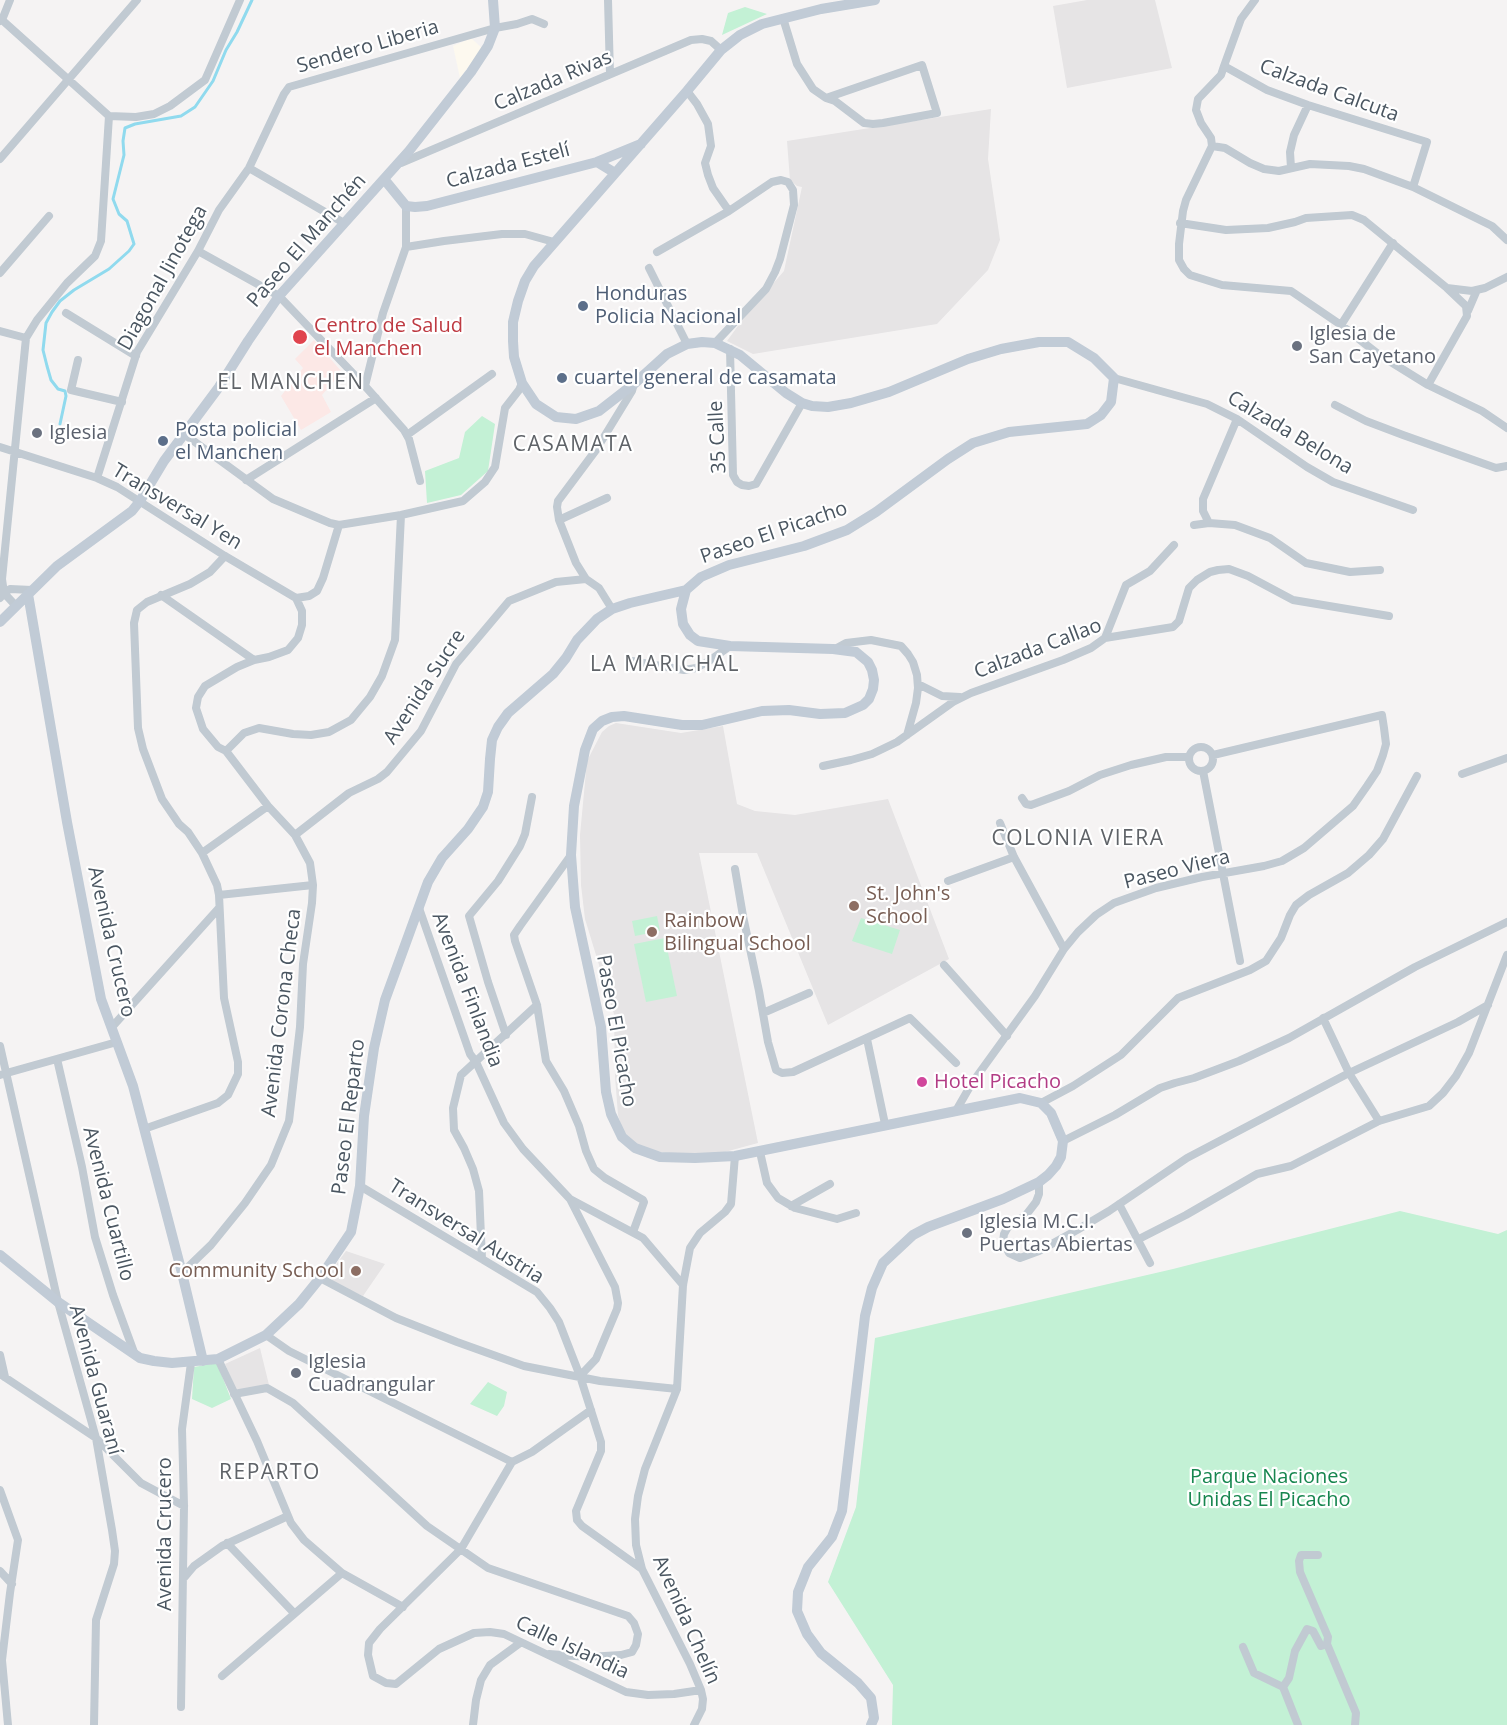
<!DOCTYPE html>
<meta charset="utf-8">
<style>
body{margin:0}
canvas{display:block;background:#f5f3f3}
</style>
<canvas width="1507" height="1725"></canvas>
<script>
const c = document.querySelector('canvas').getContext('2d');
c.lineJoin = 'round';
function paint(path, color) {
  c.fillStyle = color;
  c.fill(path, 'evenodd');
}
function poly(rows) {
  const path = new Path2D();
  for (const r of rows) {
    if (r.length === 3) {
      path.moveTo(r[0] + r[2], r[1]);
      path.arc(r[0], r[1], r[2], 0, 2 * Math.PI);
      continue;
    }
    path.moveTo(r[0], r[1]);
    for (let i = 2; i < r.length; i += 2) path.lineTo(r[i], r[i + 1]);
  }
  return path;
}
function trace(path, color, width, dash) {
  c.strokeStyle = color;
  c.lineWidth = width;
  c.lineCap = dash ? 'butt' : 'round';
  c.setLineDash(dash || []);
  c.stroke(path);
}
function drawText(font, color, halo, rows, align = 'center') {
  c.font = font + ' "Open Sans",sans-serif';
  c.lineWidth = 4.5;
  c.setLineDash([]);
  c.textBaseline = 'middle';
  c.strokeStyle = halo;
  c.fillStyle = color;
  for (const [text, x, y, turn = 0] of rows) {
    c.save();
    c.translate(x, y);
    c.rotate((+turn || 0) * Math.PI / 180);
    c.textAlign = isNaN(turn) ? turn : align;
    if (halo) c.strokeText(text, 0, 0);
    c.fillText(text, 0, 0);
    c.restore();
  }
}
paint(poly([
 [471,38,482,48,460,78,453,46]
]), '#fdf9ef');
paint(poly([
 [1087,0,1155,0,1172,68,1067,88,1053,6],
 [991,109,988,159,1000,240,988,270,937,324,753,354,727,341,746,315,784,271,802,187,797,186,790,180,787,141],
 [616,723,681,733,723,726,737,804,755,811,795,815,888,799,949,959,828,1025,757,853,699,853,758,1143,721,1153,669,1154,637,1146,626,1137,622,1128,618,1115,615,1076,614,1014,585,919,581,885,580,835,587,761,602,732,609,726],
 [346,1251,385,1264,363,1296,326,1278],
 [260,1348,269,1385,236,1390,225,1364]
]), '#e6e4e5');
paint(poly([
 [314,340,342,372,322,395,331,412,301,430,281,396,303,368,295,359]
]), '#fce8e6');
paint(poly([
 [745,7,767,14,722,35,728,13],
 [482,416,495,424,488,471,461,495,427,503,425,471,459,458,465,432],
 [657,916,660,931,635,936,632,921],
 [861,918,900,930,892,954,852,941],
 [665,938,677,996,646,1002,634,944],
 [1400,1211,1498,1234,1507,1230,1507,1725,892,1725,893,1685,828,1582,856,1507,875,1338,1173,1269],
 [217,1363,231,1399,212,1408,192,1399,194,1367],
 [488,1382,507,1392,504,1406,497,1416,470,1404]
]), '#c3f1d5');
trace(poly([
 [60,424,66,396,65,391,58,389,51,380,47,366,43,350,46,323,52,312,60,301,74,290,109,269,129,251,134,244,127,221,119,214,113,199,124,155,123,141,125,128,135,124,181,116,195,107,213,81,226,50,237,32,252,0]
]), '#90daee', 3);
trace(poly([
 [608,0,610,74],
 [1255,0,1241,19,1224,66,1267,90,1308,105,1427,142,1413,187],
 [783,18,797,64,813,89,826,98,835,101,864,123,873,124,883,123,937,113,922,65,826,98],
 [2,20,10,0],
 [0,21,2,20,109,116],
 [1224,66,1221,75,1198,99,1196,110,1201,123,1211,138,1212,146,1186,200,1183,211,1179,244,1179,260,1184,269,1190,275,1222,285,1291,291,1341,325,1378,354,1428,385,1482,411,1507,428],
 [687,91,697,104,708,124,711,146,705,163,708,175,713,188,729,211],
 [109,116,136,117,154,114,170,106,205,80,240,0],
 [1212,146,1225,148,1250,163,1264,169,1279,171,1310,164,1349,166,1364,169,1413,187,1492,226,1507,240],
 [0,159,137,0],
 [401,163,691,40,702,39,711,41,721,50],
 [249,168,344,223],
 [1291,168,1290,152,1294,135,1308,105],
 [1180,223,1226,230,1268,228,1295,222,1306,218,1352,215,1364,220,1447,288,1472,291,1485,288,1507,277],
 [406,247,444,241,502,234,525,234,554,242],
 [198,251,279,296,365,386,404,430,409,439,420,481],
 [657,252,729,211,772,182,781,180,788,182,793,190,794,205,780,259,775,272,766,289,715,343],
 [649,268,687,344],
 [0,273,49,216],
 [1468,311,1477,290],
 [66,313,136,356],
 [1341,325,1393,243],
 [0,331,26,338],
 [730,349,733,475,737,482,742,485,749,486,756,484,802,403],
 [78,360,71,390,122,402],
 [1114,378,1207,404,1237,419,1307,467,1333,482,1413,510],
 [1428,385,1467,316,1466,306,1447,288],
 [365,386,383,313,406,247,406,206],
 [1335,405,1366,421,1403,435,1496,468,1507,466],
 [184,434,273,499,330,523,339,525,401,515,463,501,485,482,495,467,505,408,519,390,522,383],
 [407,435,492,374],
 [0,447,97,478,117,487,225,556,296,598],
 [97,478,137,352,198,251,219,210,249,168,284,94,289,87,495,28,517,24,532,19,544,24],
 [246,480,376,398],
 [559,520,607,498],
 [1209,523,1203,511,1203,499,1237,419],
 [1194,525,1209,523,1235,525,1270,538,1306,563,1350,572,1380,570],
 [586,579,576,563,559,520,557,507,558,501,596,450,632,391,634,384],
 [161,595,254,660],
 [0,598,4,593,10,589,32,590],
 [296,598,309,596,317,591,323,578,339,525],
 [16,606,4,593,2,579,26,338,37,320,67,283,95,256,101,241,109,116],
 [1105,638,1126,585,1150,571,1174,545],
 [835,649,846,643,871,640,901,646,908,654,913,662,917,675,918,688,916,703,907,735],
 [632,661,684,670,696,668,709,661,730,646],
 [918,684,942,696,960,697],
 [1201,759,12],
 [226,751,244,733,259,728,293,734,311,735,329,732,351,720,370,697,382,676,395,640,401,515],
 [823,766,851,760,872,754,897,742,953,702,971,693,1063,660,1091,648,1105,638,1173,627,1179,621,1189,588,1197,580,1210,572,1218,570,1229,569,1248,576,1293,600,1389,616],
 [1203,771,1240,961],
 [1462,774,1507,758],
 [1022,798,1026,804,1031,805,1069,791,1100,775,1131,765,1166,757,1189,757],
 [1000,823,1014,857,1064,949],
 [295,835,349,793,378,779,387,772,421,731,456,664,509,601,556,582,586,579,599,588,612,609],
 [202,853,268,806],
 [571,855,520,926,514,935,515,941,537,1005,546,1061,564,1091,579,1126,586,1151,594,1169,605,1178,643,1200,644,1202,633,1232],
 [735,869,743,916,759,991,768,1042,776,1070,782,1073,793,1072,910,1018,956,1063],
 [948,881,1014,857],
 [219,895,313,885],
 [419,908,470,1054,476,1062,504,1123,523,1149,570,1199,615,1287,618,1303,617,1309,596,1359,580,1376],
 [944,965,1007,1036],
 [763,1013,809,993],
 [1323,1018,1349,1073,1379,1121],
 [112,1027,219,908],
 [506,1035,488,982,469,916,498,881,520,846,525,834,532,797],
 [867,1039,885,1124],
 [0,1046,58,1302,96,1438,112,1530,115,1551,114,1564,96,1620,94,1725],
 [57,1059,82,1167,95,1237,113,1295,135,1355],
 [0,1075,117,1042],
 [1041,1103,1073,1086,1121,1055,1178,998,1250,970,1266,961,1281,938,1290,915,1296,905,1309,895,1348,873,1369,855,1383,839,1417,776],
 [957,1109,972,1083,1035,996,1064,949,1078,932,1096,915,1114,903,1156,888,1202,877,1264,866,1282,861,1304,848,1353,806,1367,786,1377,771,1383,755,1386,744,1384,728,1382,715,1213,755],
 [144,1129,218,1103,228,1095,238,1074,238,1062,224,998,219,895,217,885,202,853,188,832,179,824,162,799,143,749,138,728,134,623,137,610,147,602,190,584,210,572,225,556],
 [1063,1141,1115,1115,1160,1088,1175,1083,1194,1078,1239,1061,1289,1038,1415,967,1507,922],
 [760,1152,767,1183,778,1198,795,1208,837,1219,856,1213],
 [1039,1182,1039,1194,1036,1202,1026,1215,1008,1227,1004,1234,1003,1241,1009,1253,1020,1258,1039,1251,1077,1230,1109,1211,1187,1158,1349,1073,1458,1022,1488,1005],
 [360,1186,537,1292,550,1308,559,1322,580,1376,601,1442,601,1451,576,1511,577,1520,582,1526,642,1569],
 [570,1199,643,1238,683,1285],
 [1119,1204,1150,1263],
 [791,1206,830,1184],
 [1137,1240,1186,1215,1257,1174,1291,1166,1379,1121,1429,1106,1443,1093,1456,1076,1469,1053,1507,955],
 [482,1259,479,1191,473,1169,464,1148,454,1130,453,1108,461,1075,537,1005],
 [182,1273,211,1245,245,1203,271,1165,289,1121,300,1027,303,964,312,903,313,885,310,863,295,835,268,806,226,751,218,747,203,729,196,708,198,697,205,686,237,667,254,660,269,657,288,650,298,638,302,625,302,611,296,598],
 [320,1278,396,1318,457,1342,524,1366,600,1381,677,1389],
 [266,1335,289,1351,512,1462],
 [0,1355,5,1377],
 [218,1359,257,1441,291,1523,304,1540,342,1573,403,1607],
 [0,1374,96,1438,141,1483,184,1506],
 [234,1394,267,1388,293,1403,427,1526,488,1568,628,1616,634,1623,638,1634,636,1645,632,1652,621,1655,588,1657,549,1654],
 [591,1410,532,1452,512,1462,461,1549,380,1629,369,1643,368,1655,373,1676,386,1683,396,1684,439,1649,474,1633,490,1632,504,1634,626,1692,648,1695,674,1694,701,1690],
 [0,1490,18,1540,10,1593,2,1660,8,1725],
 [227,1543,294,1613],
 [0,1571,12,1584],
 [183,1579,194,1566,222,1546,288,1516],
 [1327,1644,1356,1713,1355,1725],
 [1243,1647,1254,1673,1283,1687,1298,1725],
 [222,1676,342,1573],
 [1283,1687,1289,1678,1295,1651,1307,1629,1313,1631,1321,1646,1327,1644,1328,1637,1300,1572,1299,1561,1301,1555,1318,1555],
 [181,1707,184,1506,182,1429,191,1363],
 [473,1725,476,1700,481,1680,490,1665,520,1643],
 [694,1725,702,1709,703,1699,701,1690,690,1664,642,1569,636,1545,635,1519,638,1496,645,1469,677,1389,683,1285,690,1248,700,1233,725,1212,731,1204,735,1156]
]), '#c1cad2', 8);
trace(poly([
 [597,162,641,144],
 [384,179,406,206,415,207,427,206,597,162,615,173],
 [28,594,67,822,101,999,133,1086,182,1273,203,1361],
 [0,622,57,566,132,511,140,501,164,461,219,387,248,341,279,296,409,151,471,72,488,46,495,28,493,0],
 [0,1255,58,1302,140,1358,154,1361,172,1363,218,1359,266,1335,299,1304,320,1278,351,1232,360,1186,364,1116,374,1048,385,1000,428,882,442,858,468,829,483,807,488,792,490,759,492,740,498,727,508,713,553,674,566,658,577,640,597,619,612,609,630,603,686,590],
 [871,1725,874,1718,871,1698,858,1683,821,1653,807,1634,797,1611,798,1592,808,1567,832,1537,842,1511,865,1316,872,1288,883,1263,913,1235,928,1227,1003,1199,1039,1182,1048,1175,1056,1166,1061,1157,1063,1141,1051,1113,1041,1103,1020,1098,735,1156,695,1158,660,1157,635,1148,622,1137,611,1114,606,1092,601,1027,575,907,571,855,574,806,585,750,593,729,602,721,612,717,624,716,682,725,702,725,762,711,789,710,820,714,845,713,863,705,869,699,873,689,874,680,872,670,868,662,856,652,833,649,730,646,698,641,690,635,683,624,681,609,686,590,701,577,729,565,804,546,847,530,876,512,948,459,973,443,1009,432,1087,424,1101,415,1111,402,1114,378,1094,358,1068,342,1039,342,1001,349,968,359,889,392,851,403,828,407,812,406,802,403,786,393,740,355,715,343,702,342,687,344,667,354,635,383,599,411,576,419,556,417,536,404,522,383,514,357,513,341,513,322,518,301,525,281,534,266,687,91,721,50,740,35,762,24,821,9,875,0]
]), '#c1cbd6', 10);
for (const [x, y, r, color] of [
 [583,306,6,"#5c6f8a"],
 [300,337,8,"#e0444e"],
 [1297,346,6,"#6b7280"],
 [562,378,6,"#5c6f8a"],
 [37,433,6,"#6b7280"],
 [163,441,6,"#5c6f8a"],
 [854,906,6,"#8d6e63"],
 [652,932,6,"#8d6e63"],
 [922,1082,6,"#d1479c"],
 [967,1233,6,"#6b7280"],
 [356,1271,6,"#8d6e63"],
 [296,1373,6,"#6b7280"]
]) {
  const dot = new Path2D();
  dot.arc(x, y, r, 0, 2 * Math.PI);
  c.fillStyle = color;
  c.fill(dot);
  trace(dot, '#fff', 2);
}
drawText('20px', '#4a5661', '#fff', [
 ["Sendero Liberia",368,47,-16],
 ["Calzada Rivas",553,81,-23],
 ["Calzada Calcuta",1329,91,20],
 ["Calzada Estelí",508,166,-15],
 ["Paseo El Manchén",307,241,-49],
 ["Diagonal Jinotega",163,278,-61],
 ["Calzada Belona",1290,433,31],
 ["35 Calle",718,437,-93],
 ["Transversal Yen",177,507,31],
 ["Paseo El Picacho",774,533,-19],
 ["Calzada Callao",1038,649,-21],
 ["Avenida Sucre",425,687,-57],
 ["Paseo Viera",1177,870,-14],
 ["Avenida Crucero",111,942,77],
 ["Avenida Finlandia",467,990,69],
 ["Avenida Corona Checa",282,1013,-83],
 ["Paseo El Picacho",616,1031,80],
 ["Paseo El Reparto",349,1117,-83],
 ["Avenida Cuartillo",108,1204,76],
 ["Transversal Austria",466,1232,32],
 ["Avenida Guaraní",95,1380,75],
 ["Avenida Crucero",165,1534,-90],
 ["Avenida Chelín",686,1620,66],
 ["Calle Islandia",572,1648,25]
]);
drawText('20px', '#4e5e75', '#fff', [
 ["Honduras",595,294],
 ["Policia Nacional",595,317],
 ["cuartel general de casamata",574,378],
 ["Posta policial",175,430],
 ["el Manchen",175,453]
], 'left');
drawText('20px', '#be3a42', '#fff', [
 ["Centro de Salud",314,326],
 ["el Manchen",314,349]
], 'left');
drawText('20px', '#5b616d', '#fff', [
 ["Iglesia de",1309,334],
 ["San Cayetano",1309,357],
 ["Iglesia",49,433],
 ["Iglesia M.C.I.",979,1222],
 ["Puertas Abiertas",979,1245],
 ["Iglesia",308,1362],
 ["Cuadrangular",308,1385]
], 'left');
drawText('20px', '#785e54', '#fff', [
 ["St. John's",866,894],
 ["School",866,917],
 ["Rainbow",664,921],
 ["Bilingual School",664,944],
 ["Community School",344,1271,"right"]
], 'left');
drawText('20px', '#b23c85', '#fff', [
 ["Hotel Picacho",934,1082]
], 'left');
drawText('20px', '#17864f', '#fff', [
 ["Parque Naciones",1269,1477],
 ["Unidas El Picacho",1269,1500]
]);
c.letterSpacing = '1.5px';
drawText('21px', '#5f6368', '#fff', [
 ["EL MANCHEN",291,383],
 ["CASAMATA",573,445],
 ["LA MARICHAL",665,665],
 ["COLONIA VIERA",1078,839],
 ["REPARTO",270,1473]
]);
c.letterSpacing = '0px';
</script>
